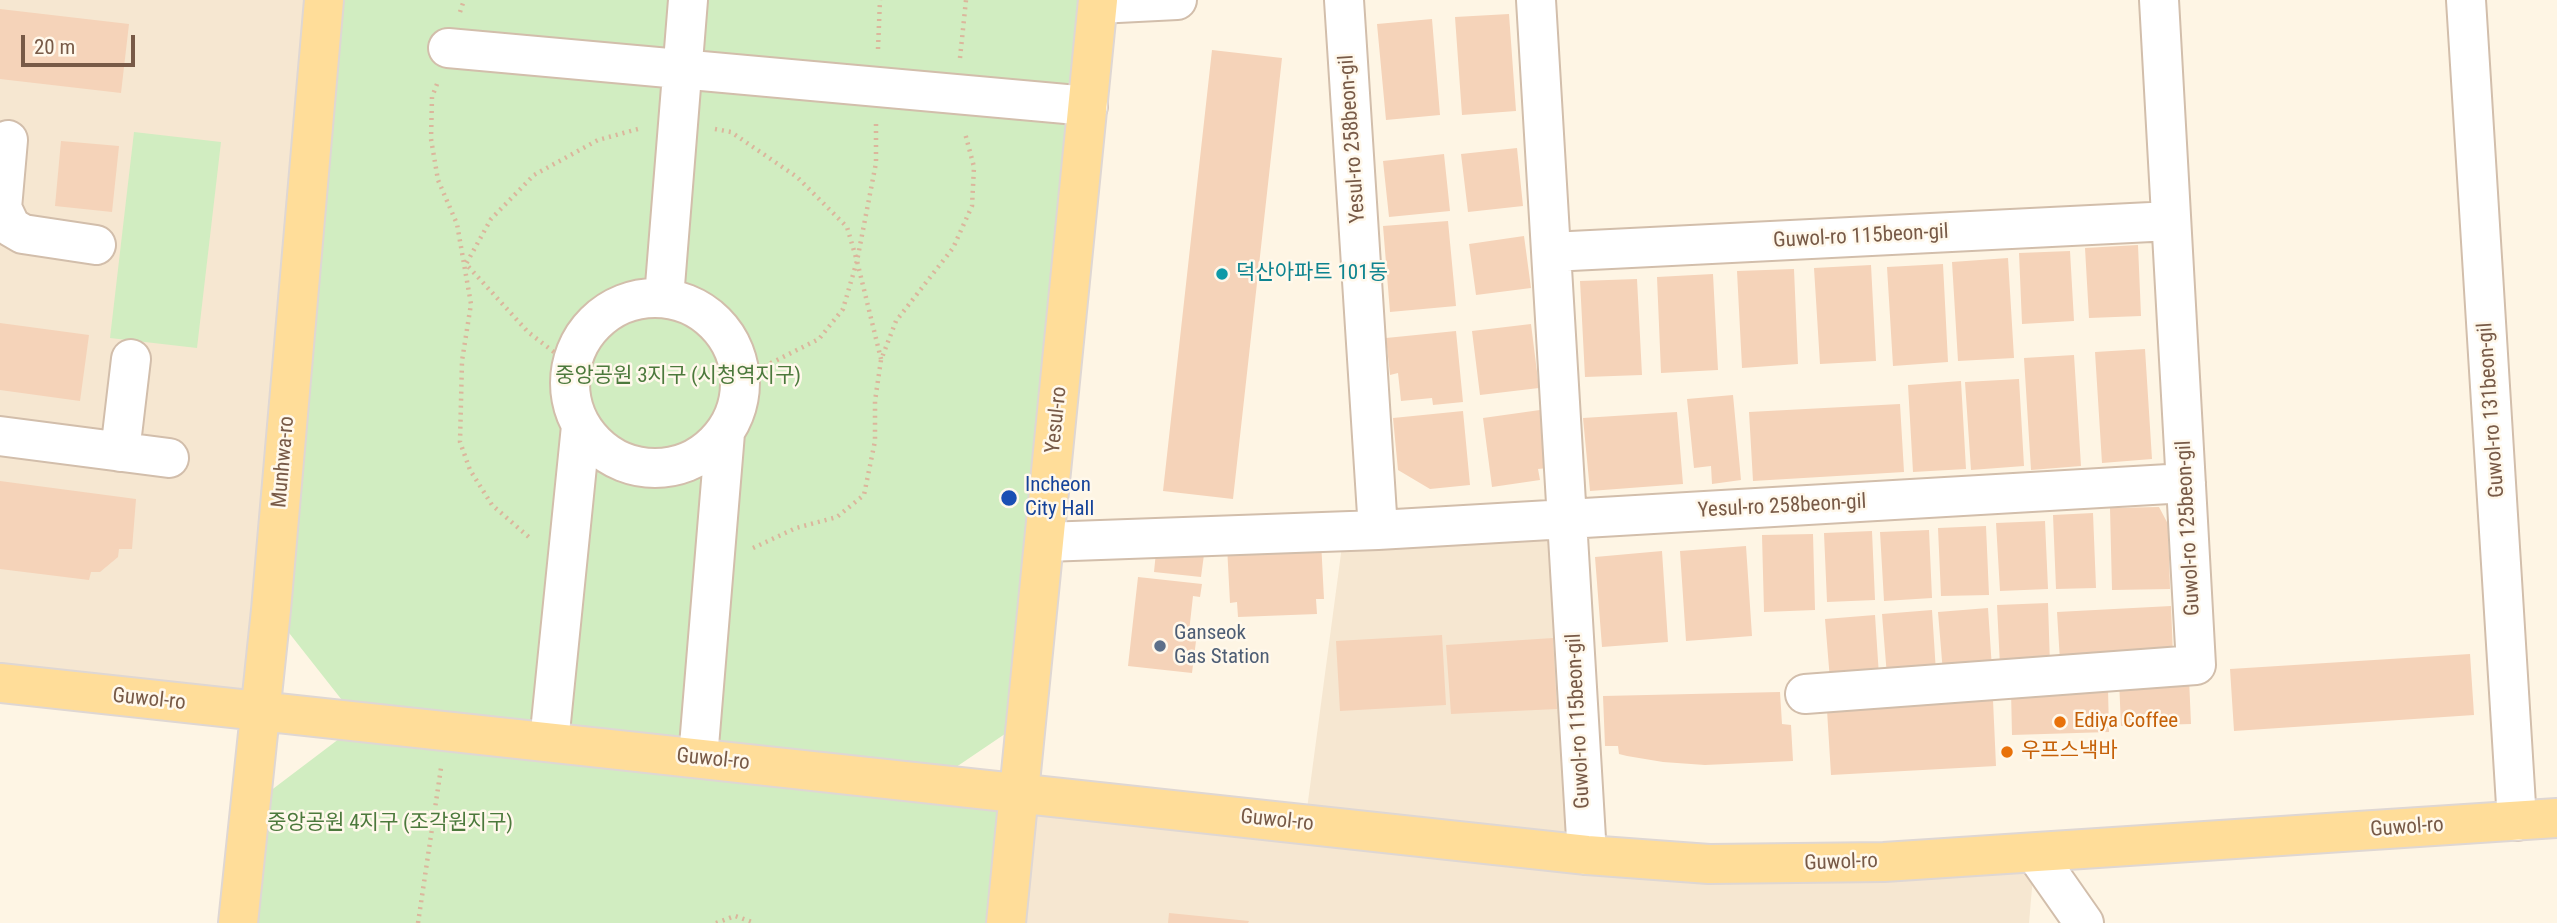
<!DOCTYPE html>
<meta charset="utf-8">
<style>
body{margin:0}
#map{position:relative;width:2557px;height:923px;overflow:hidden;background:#fef5e4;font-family:"Roboto Condensed",sans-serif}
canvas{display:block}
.scale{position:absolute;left:21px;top:35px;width:114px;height:32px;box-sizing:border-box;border:4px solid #785a47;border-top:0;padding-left:9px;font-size:21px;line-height:24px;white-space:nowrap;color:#785a47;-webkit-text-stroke:5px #fff8eb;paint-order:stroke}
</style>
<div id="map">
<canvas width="2557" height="923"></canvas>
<div class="scale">20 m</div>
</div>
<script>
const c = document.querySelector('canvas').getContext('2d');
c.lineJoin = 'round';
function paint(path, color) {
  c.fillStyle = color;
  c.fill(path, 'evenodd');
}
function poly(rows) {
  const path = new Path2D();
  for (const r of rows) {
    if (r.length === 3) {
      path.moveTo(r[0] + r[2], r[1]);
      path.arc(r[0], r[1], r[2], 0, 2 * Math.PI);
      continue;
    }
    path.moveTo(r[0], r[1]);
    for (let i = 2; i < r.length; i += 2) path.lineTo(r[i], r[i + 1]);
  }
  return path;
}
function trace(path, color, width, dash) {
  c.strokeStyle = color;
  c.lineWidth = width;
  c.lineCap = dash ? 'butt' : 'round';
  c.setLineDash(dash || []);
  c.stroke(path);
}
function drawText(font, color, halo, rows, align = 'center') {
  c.font = font + ' "Roboto Condensed","Noto Sans KR",sans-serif';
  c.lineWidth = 5;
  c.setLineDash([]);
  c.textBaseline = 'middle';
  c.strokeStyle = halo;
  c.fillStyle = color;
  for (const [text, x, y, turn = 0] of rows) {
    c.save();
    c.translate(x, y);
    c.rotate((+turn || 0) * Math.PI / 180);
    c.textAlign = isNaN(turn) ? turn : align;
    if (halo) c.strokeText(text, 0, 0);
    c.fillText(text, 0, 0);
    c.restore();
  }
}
paint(poly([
 [0,0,323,0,259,712,0,683],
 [1567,519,1587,855,2035,853,2029,923,1006,923,1020,792,1305,824,1344,531]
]), '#f6e7d1');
paint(poly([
 [325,0,1094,0,1027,719,934,782,1020,792,1006,923,239,923,249,807,360,723,271,610],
 [134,132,221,142,197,348,110,338]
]), '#d1edc1');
paint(poly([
 [0,9,129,24,121,93,0,79],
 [1509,14,1516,111,1462,115,1455,17],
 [1432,19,1440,115,1386,120,1377,24],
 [1212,50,1282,58,1233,499,1163,491],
 [61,141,119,146,112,212,55,206],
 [1517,148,1523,206,1468,212,1461,154],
 [1444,154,1450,211,1389,217,1383,161],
 [1448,221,1456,306,1390,312,1383,226],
 [1524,236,1531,288,1476,295,1469,244],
 [2138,245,2141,316,2089,318,2085,248],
 [2070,251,2074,321,2022,324,2019,253],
 [2008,258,2014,358,1958,361,1952,262],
 [1943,264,1948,362,1893,366,1887,267],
 [1871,265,1876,361,1820,364,1814,268],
 [1794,269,1798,364,1742,368,1737,271],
 [1713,274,1718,370,1661,373,1657,277],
 [1637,279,1642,375,1585,377,1580,281],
 [0,323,89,335,80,401,0,390],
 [1531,324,1539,388,1480,395,1472,331],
 [1456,331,1463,402,1433,405,1432,398,1401,401,1398,373,1390,375,1386,338],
 [2145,349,2152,459,2102,463,2095,352],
 [2074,355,2081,466,2031,470,2024,358],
 [2019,379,2024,466,1971,470,1965,382],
 [1961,381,1966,469,1913,472,1908,385],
 [1733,395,1741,480,1712,484,1711,466,1694,468,1687,399],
 [1900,404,1904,472,1753,481,1749,412],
 [1540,410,1548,468,1538,469,1540,480,1492,487,1483,418],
 [1463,411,1470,485,1430,489,1398,470,1393,418],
 [1677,412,1683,484,1590,491,1583,418],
 [0,481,136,499,132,549,119,549,118,557,100,572,91,572,89,580,0,569],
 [2159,507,2168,524,2170,589,2112,590,2110,508],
 [2093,513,2096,588,2056,589,2053,515],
 [2045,521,2048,589,2000,591,1996,523],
 [1986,526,1989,595,1941,596,1938,528],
 [1929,530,1932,598,1884,601,1880,532],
 [1872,531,1875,600,1827,602,1824,533],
 [1813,534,1815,610,1764,612,1762,535],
 [1321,541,1324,599,1316,599,1317,614,1238,617,1237,602,1230,603,1227,546],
 [1157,542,1205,547,1201,577,1154,572],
 [1746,546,1752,636,1686,641,1680,551],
 [1662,551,1668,642,1602,647,1595,557],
 [1138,577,1202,584,1200,597,1193,596,1189,632,1197,633,1192,673,1128,666],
 [2048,603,2050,665,2000,666,1997,605],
 [2171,606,2173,655,2060,661,2057,612],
 [1988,608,1992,669,1943,673,1938,612],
 [1932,610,1936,672,1887,676,1882,614],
 [1875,615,1879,676,1830,680,1825,619],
 [1442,635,1446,705,1340,711,1336,641],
 [1553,638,1557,709,1451,714,1446,645],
 [2470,654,2474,715,2234,731,2230,669],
 [2189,678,2191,724,2121,726,2119,680],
 [2108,688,2109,732,2012,735,2011,691],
 [1780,692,1782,724,1791,725,1793,761,1705,765,1663,762,1627,756,1619,754,1618,746,1605,746,1603,696],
 [1993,700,1996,766,1831,775,1827,710],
 [1169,913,1249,921,1248,923,1168,923]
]), '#f5d3b9');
const minor = poly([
 [1344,0,1378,530],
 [1536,0,1587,855],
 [2466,0,2517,821],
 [1098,4,1177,0],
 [448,48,1088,106],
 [8,140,2,208,11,227,23,234,96,245],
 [1551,252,2171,221],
 [655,383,85],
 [664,298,688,0],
 [0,436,169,458],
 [120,452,131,359],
 [1045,542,1378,530,2186,483],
 [1805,694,2196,665,2159,0],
 [549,742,581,426],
 [698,758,725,433],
 [2035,853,2084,923]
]);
const major = poly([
 [0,683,1587,855,1709,864,1884,862,2557,818],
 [238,923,271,610,324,0],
 [1006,923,1098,0]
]);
trace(minor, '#d2beab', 42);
trace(major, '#dfd7d3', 42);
trace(poly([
 [460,12,464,0],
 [878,49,880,0],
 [960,58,966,0],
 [437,84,432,97,431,139,438,180,457,224,471,304,462,361,460,442,470,470,492,505,531,539],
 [876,124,876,163,857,261,881,359],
 [715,129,731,132,797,177,847,227,857,261,843,309,819,339,741,378],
 [574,358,554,352,528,332,466,264,491,219,534,175,598,140,638,129],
 [753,548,796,528,837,517,864,495,875,441,875,401,881,360,896,321,953,248,972,206,974,167,965,133],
 [418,923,441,768],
 [716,923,735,916,755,923]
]), '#dbb69c', 4.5, [2, 5]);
trace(minor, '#fff', 38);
trace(major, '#fd9', 38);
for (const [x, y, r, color] of [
 [1222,274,7,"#0f9aa8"],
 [1009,498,9,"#1a4fb4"],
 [1160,646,7,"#5c6f8a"],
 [2060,722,7,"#e8710a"],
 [2007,752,7,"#e8710a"]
]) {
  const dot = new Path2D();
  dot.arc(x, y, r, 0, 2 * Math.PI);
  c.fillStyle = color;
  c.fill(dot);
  trace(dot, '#fff8eb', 2.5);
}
drawText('21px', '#785a47', '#fff8eb', [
 ["Yesul-ro 258beon-gil",1353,139,-94],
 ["Guwol-ro 115beon-gil",1861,237,-3],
 ["Guwol-ro 131beon-gil",2492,410,-94],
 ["Yesul-ro",1057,420,-84],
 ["Munhwa-ro",284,462,-85],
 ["Yesul-ro 258beon-gil",1782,507,-3],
 ["Guwol-ro 125beon-gil",2189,528,-93],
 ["Guwol-ro",149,700,6],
 ["Guwol-ro 115beon-gil",1579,721,-93],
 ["Guwol-ro",713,760,6],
 ["Guwol-ro",1277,821,6],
 ["Guwol-ro",2407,828,-4],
 ["Guwol-ro",1841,863,-2]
]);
drawText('21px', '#0d838f', '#fff8eb', [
 ["덕산아파트 101동",1236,274]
], 'left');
drawText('21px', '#4c793c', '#fff8eb', [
 ["중앙공원 3지구 (시청역지구)",678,377],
 ["중앙공원 4지구 (조각원지구)",390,824]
]);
drawText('21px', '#164399', '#fff8eb', [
 ["Incheon",1025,486],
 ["City Hall",1025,510]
], 'left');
drawText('21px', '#4e5e75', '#fff8eb', [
 ["Ganseok",1174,634],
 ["Gas Station",1174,658]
], 'left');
drawText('21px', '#c56008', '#fff8eb', [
 ["Ediya Coffee",2074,722],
 ["우프스낵바",2021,752]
], 'left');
</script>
